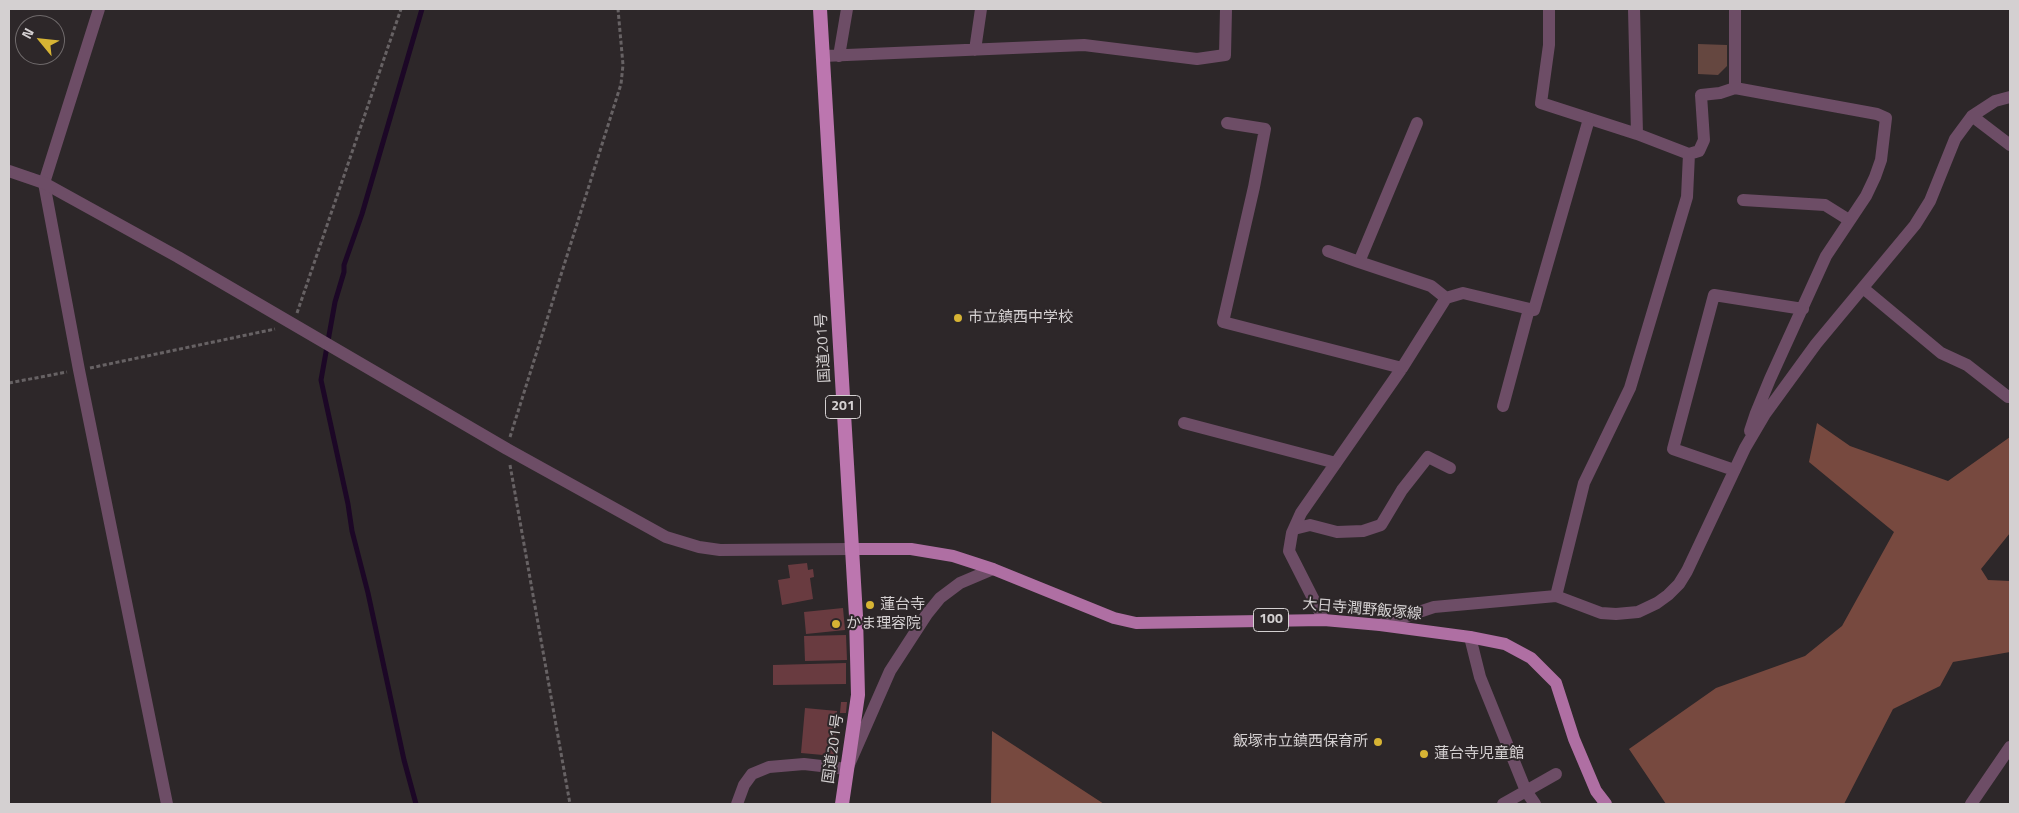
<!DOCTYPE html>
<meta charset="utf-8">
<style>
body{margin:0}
#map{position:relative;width:2019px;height:813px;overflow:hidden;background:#2d2729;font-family:"Titillium Web",sans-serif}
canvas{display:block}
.frame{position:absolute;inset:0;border:10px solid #d4d0d1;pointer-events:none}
.north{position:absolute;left:15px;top:15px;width:50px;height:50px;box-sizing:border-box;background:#2d2729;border:1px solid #706b6c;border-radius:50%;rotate:298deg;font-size:14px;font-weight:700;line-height:20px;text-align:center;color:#d4d0d1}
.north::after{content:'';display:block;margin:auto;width:18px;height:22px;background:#d7b434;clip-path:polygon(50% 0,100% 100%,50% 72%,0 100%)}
</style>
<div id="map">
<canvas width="2019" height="813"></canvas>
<div class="frame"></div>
<div class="north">N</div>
</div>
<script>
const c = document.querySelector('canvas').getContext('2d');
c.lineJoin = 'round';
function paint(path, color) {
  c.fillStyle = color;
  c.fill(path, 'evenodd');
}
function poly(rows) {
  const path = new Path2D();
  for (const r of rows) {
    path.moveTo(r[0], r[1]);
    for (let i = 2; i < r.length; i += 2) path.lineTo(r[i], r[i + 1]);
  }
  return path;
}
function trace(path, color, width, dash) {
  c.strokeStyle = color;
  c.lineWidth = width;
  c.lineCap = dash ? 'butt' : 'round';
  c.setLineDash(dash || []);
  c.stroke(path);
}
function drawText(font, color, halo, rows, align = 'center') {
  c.font = font + ' "Titillium Web","Noto Sans JP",sans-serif';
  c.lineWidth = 4;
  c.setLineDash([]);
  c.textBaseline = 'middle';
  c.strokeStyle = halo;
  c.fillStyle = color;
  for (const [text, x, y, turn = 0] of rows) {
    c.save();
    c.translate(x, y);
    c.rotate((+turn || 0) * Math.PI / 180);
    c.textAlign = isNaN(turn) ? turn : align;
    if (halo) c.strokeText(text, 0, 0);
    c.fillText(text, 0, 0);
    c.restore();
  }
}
paint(poly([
 [1698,44,1727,45,1727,66,1718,75,1698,74]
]), '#654740');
paint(poly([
 [1817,423,1850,446,1948,481,2010,437,2010,533,1981,569,1988,580,2010,581,2010,652,1953,662,1940,686,1893,709,1844,804,1666,804,1629,749,1716,688,1805,656,1842,626,1894,532,1809,462],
 [992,731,1104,804,991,804]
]), '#77493f');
trace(poly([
 [416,804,404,760,368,593,352,531,348,504,321,380,335,302,344,272,344,265,362,214,422,9]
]), '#1c0726', 5);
paint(poly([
 [807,563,808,570,813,569,814,577,810,578,813,599,782,605,778,580,790,578,788,565],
 [843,608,845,630,806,634,804,612],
 [846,635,847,660,805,661,804,636],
 [846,663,846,684,773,685,773,665],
 [841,702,847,702,846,713,840,713],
 [805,708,837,711,834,756,801,753]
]), '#693b40');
trace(poly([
 [297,313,401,9],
 [90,368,275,329],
 [9,383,67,372],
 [510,437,621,84,623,65,618,9],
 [510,465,570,804]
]), '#676264', 3, [4, 2.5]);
trace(poly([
 [99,9,44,183,79,370,167,804],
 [1549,9,1549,45,1541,103,1637,134,1689,154,1687,197,1630,388,1584,483,1556,596],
 [1634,9,1637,134],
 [975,50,981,9],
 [823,56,1084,45,1197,59,1225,55,1226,9],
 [839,56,847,9],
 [1735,88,1877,114,1886,118,1881,160,1875,177,1866,196,1826,256,1770,379,1756,413,1750,431],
 [1972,116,2010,145],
 [1227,123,1265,129,1254,187,1223,322,1402,368],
 [1417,123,1359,262,1431,286,1446,298],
 [1689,154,1699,151,1704,140,1701,95,1720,93,1735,88,1735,9],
 [1743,200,1825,205,1849,220],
 [1328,251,1359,262],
 [1863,288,1941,353,1967,365,2008,397],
 [1503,406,1529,309],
 [1184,423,1336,463],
 [1734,470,1673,449,1714,295,1803,309],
 [1294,529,1310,525,1337,532,1363,531,1381,525,1402,490,1428,457,1450,468],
 [1324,620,1289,551,1292,533,1301,513,1402,368,1446,298,1463,293,1534,310,1589,119],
 [1380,625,1434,607,1556,596,1601,613,1616,614,1638,612,1657,603,1668,595,1679,584,1687,571,1745,448,1765,414,1816,344,1915,225,1930,201,1955,139,1972,116,1995,101,2010,97],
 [1470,637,1480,677,1526,791,1503,804],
 [737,804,744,785,752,774,769,767,804,764,847,769,890,671,927,614,940,598,960,583,993,569],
 [1535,804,1526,791,1556,774],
 [1971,804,2010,747]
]), '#6d4d66', 12);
trace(poly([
 [9,171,44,183,178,257,507,449,666,537,699,547,720,550,851,549]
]), '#6d4d66', 12);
trace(poly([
 [851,549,911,549,953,556,993,569,1114,618,1136,623,1324,620,1380,625,1470,637,1505,644,1531,658,1556,683,1574,739,1596,791,1606,804]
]), '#af6fa3', 12);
trace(poly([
 [820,9,856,616,858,695,842,804]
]), '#bc76af', 14);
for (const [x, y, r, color] of [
 [958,318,5,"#d7b434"],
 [870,605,5,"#d7b434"],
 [836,624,5,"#d7b434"],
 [1378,742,5,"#d7b434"],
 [1424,754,5,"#d7b434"]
]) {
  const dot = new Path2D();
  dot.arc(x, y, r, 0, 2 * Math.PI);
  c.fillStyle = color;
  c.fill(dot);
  trace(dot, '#2d2729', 2);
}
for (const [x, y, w] of [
 [843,407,35],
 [1271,620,35]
]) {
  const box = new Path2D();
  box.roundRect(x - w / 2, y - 11.5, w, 23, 4);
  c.fillStyle = '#2d2729';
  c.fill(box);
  trace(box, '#d4d0d1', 1);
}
drawText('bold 14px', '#d4d0d1', null, [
 ["201",843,407],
 ["100",1271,620]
]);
drawText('15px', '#d4d0d1', '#2d2729', [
 ["市立鎮西中学校",968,318],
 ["蓮台寺",880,605],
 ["かま理容院",846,624],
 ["飯塚市立鎮西保育所",1368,742,"right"],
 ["蓮台寺児童館",1434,754]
], 'left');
drawText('15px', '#d4d0d1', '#2d2729', [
 ["国道201号",824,348,-93],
 ["大日寺潤野飯塚線",1362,610,5],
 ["国道201号",834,749,-82]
]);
</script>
